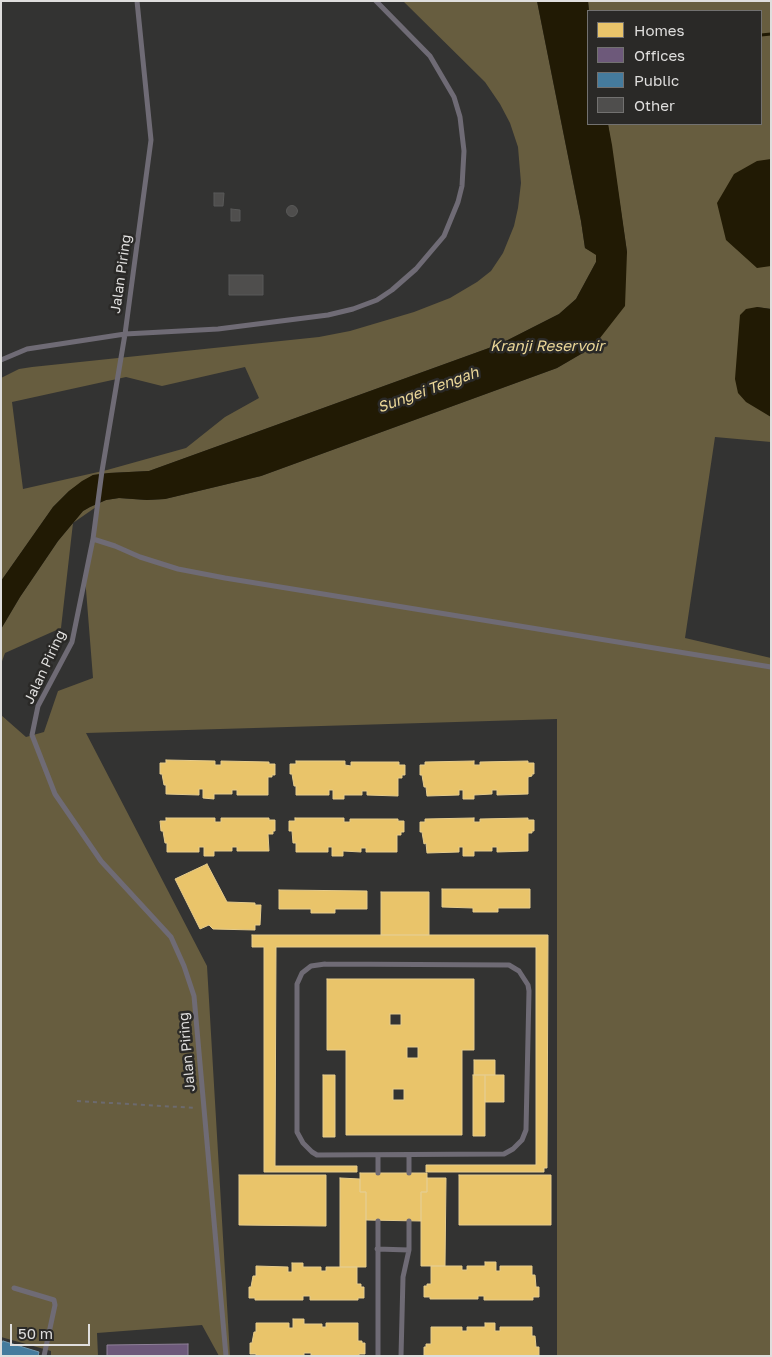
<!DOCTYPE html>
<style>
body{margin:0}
#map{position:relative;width:772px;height:1357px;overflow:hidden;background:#333332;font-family:"Golos Text",sans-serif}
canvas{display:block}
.frame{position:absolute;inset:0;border:2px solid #dfdedd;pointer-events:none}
.legend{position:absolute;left:587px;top:10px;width:175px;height:115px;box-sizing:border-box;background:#2a2927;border:1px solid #727170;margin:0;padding:6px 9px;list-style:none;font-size:15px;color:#dfdedd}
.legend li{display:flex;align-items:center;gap:10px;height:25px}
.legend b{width:25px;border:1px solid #727170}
.scale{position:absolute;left:10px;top:1324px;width:80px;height:22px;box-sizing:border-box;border:2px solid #dfdedd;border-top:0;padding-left:6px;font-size:15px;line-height:18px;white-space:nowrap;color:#dfdedd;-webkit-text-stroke:4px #2a2927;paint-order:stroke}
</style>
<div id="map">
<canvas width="772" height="1357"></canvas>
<div class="frame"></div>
<ul class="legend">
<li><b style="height:14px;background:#e9c46a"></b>Homes</li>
<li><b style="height:14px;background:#6d597a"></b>Offices</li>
<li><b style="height:14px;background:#457b9d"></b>Public</li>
<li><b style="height:14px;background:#4f4e4d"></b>Other</li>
</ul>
<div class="scale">50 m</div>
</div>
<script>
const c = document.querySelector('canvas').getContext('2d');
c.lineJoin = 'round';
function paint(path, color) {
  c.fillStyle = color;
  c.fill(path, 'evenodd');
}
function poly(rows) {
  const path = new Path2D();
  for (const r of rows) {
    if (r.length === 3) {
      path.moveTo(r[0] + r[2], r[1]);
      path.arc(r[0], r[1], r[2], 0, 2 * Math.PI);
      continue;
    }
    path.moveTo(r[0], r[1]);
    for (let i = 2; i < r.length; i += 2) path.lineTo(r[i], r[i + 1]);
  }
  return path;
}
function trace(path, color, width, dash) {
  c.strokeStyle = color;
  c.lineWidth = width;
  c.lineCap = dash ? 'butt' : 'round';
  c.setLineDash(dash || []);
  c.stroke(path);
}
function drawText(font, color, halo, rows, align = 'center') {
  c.font = font + ' "Golos Text",sans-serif';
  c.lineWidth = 5;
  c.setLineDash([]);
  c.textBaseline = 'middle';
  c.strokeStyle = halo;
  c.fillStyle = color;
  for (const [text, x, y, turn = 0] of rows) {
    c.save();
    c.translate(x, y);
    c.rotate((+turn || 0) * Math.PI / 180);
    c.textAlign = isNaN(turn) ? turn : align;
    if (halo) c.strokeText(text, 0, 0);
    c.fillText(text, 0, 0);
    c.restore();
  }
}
paint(poly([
 [403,1,537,1,581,221,585,248,596,254,596,262,576,299,559,314,500,344,149,471,109,473,93,475,69,491,53,507,1,581,1,378,19,369,32,367,319,337,350,331,414,312,450,298,477,282,491,271,503,253,514,226,518,208,521,183,518,147,510,123,500,104,485,82],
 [245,367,259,398,225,417,186,448,107,470,23,489,12,402,126,377,162,386],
 [588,1,771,1,771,309,757,307,766,413,771,417,771,442,715,437,685,638,771,658,771,1356,557,1356,557,719,86,733,207,966,230,1356,219,1356,202,1325,97,1333,98,1356,51,1356,51,1351,1,1337,1,715,26,737,44,732,58,691,93,678,85,577,96,507,73,523,61,628,5,653,1,664,1,629,20,597,58,541,83,511,90,507,106,500,119,498,147,500,165,499,261,476,557,368,593,347,627,252,608,124,761,124,761,11,589,11]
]), '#675d3f');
paint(poly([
 [537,1,588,1,589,11,588,124,608,124,612,145,627,252,625,306,593,347,557,368,261,476,165,499,147,500,119,498,106,500,90,507,83,511,58,541,20,597,1,629,1,581,53,507,69,491,82,481,93,475,109,473,149,471,500,344,559,314,576,299,596,262,596,255,585,248,581,221],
 [771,159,771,266,757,268,726,240,717,203,734,174,757,161],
 [757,307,771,309,771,417,746,402,738,393,735,379,740,315,746,309]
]), '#211a04');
const homes = poly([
 [166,760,215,761,215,765,221,765,221,761,269,762,269,764,275,764,275,775,272,775,272,777,268,777,268,795,237,795,237,790,232,790,232,794,214,794,214,799,203,798,203,789,199,789,199,795,166,794,166,785,164,785,162,774,160,774,160,763,166,763,166,760],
 [296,761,345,761,345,765,351,766,351,762,399,762,399,765,405,765,405,775,402,775,402,778,398,778,398,796,367,795,367,791,362,791,362,795,344,795,344,799,333,799,333,790,329,790,329,795,296,795,296,786,294,786,292,774,290,774,290,764,296,764,296,761],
 [474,761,474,765,480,765,480,762,528,761,528,763,534,763,534,774,532,774,532,776,528,777,528,794,497,795,497,790,492,790,492,794,474,795,474,799,463,799,463,790,459,790,459,795,427,796,426,787,424,787,422,775,420,775,420,765,425,765,425,762,474,761],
 [166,818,215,818,215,822,221,822,221,818,269,818,269,820,275,820,275,831,273,831,273,834,268,834,269,851,237,851,237,847,232,847,232,851,214,851,214,856,204,856,204,847,199,847,199,852,167,852,167,843,165,843,163,831,161,831,160,821,166,821,166,818],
 [295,818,344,818,344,822,350,822,350,819,398,819,398,821,404,821,404,832,401,832,401,835,397,835,397,852,366,852,366,848,361,848,361,852,343,851,343,856,332,856,332,847,328,847,328,852,296,852,296,843,293,843,292,831,289,831,289,821,295,821,295,818],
 [474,818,474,822,480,822,480,819,528,818,528,820,534,820,534,831,532,831,532,833,528,833,528,851,497,852,497,847,492,847,492,851,474,851,474,856,463,856,463,847,459,847,459,852,427,853,426,843,424,844,422,832,420,832,420,822,425,822,425,819,474,818],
 [207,864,227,902,255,903,255,905,261,905,260,925,255,925,255,930,213,929,209,925,200,929,175,879,207,864],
 [442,889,530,889,530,908,498,908,498,912,473,912,473,908,442,907,442,889],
 [279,890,367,891,367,909,335,909,335,913,311,913,311,909,279,909,279,890],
 [381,892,429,892,429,935,381,935,381,892],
 [252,935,548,935,547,1168,544,1168,544,1172,426,1172,426,1165,536,1165,536,947,276,947,275,1166,357,1166,357,1172,264,1172,264,947,252,947,252,935],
 [327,979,474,979,474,1050,462,1050,462,1135,346,1135,346,1050,327,1050,327,979],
 [390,1014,401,1014,401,1025,390,1025,390,1014],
 [407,1047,418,1047,418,1058,407,1058,407,1047],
 [393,1089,404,1089,404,1100,393,1100,393,1089],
 [474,1060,495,1060,495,1075,474,1075,474,1060],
 [323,1075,335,1075,335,1137,323,1137,323,1075],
 [473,1075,485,1075,485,1136,473,1136,473,1075],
 [485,1075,504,1075,504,1102,485,1102,485,1075],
 [360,1173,427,1173,427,1192,421,1192,421,1221,366,1220,366,1192,360,1192,360,1173],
 [239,1175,326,1175,326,1226,239,1225,239,1175],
 [459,1175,551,1175,551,1225,459,1225,459,1175],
 [340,1178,360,1179,360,1192,366,1192,366,1267,340,1267,340,1178],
 [427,1178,446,1178,445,1266,421,1266,421,1192,427,1192,427,1178],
 [485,1262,496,1262,496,1271,500,1271,500,1266,532,1266,532,1275,535,1275,536,1287,539,1287,539,1297,533,1297,533,1300,484,1300,484,1296,478,1296,478,1299,430,1299,430,1297,424,1297,424,1286,427,1286,427,1284,431,1284,431,1266,462,1266,462,1270,467,1270,467,1266,485,1266,485,1262],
 [292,1263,303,1263,303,1267,321,1267,321,1271,326,1271,326,1267,357,1267,357,1284,361,1284,361,1287,364,1287,364,1298,358,1298,358,1300,310,1300,310,1296,303,1296,303,1300,255,1300,255,1298,249,1298,249,1287,251,1287,253,1276,256,1276,256,1266,288,1267,288,1272,292,1272,292,1263],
 [293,1319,304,1319,304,1324,322,1324,322,1327,326,1327,326,1323,358,1323,358,1341,362,1341,362,1343,365,1343,365,1354,359,1354,359,1356,311,1356,311,1353,304,1353,304,1356,256,1356,256,1354,250,1354,250,1343,252,1343,254,1332,256,1332,256,1323,289,1323,289,1328,293,1328,293,1319],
 [485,1323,495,1323,495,1331,500,1331,500,1327,532,1327,532,1336,535,1336,536,1347,539,1347,539,1356,424,1356,424,1347,426,1347,426,1344,431,1344,431,1327,462,1327,462,1331,467,1331,467,1327,485,1327,485,1323]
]);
paint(homes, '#e9c46a');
trace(homes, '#e6cc8c', 1);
const offices = poly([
 [188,1344,188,1356,107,1356,107,1345,188,1344]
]);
paint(offices, '#6d597a');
trace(offices, '#8f8198', 1);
const public = poly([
 [3,1341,39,1352,38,1356,1,1356,1,1344,3,1341]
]);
paint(public, '#457b9d');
trace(public, '#7399b0', 1);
trace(poly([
 [761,35,771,34]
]), '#211a04', 3);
const building = poly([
 [214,193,224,193,223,206,214,206,214,193],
 [292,211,5.5],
 [231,209,240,210,240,221,231,221,231,209],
 [229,275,263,275,263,295,229,295,229,275]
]);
paint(building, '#4f4e4d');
trace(building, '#595958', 1);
trace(poly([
 [77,1101,196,1108]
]), '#6c6a6e', 2, [4, 4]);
trace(poly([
 [137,1,151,140,125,334,102,471,93,539,72,642,38,706,32,735,55,794,101,861,171,937,184,966,194,996,226,1356],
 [1,360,27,349,125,334,218,329,328,315,353,309,377,300,392,290,416,269,444,236,458,202,462,186,464,151,460,117,454,97,430,56,376,1],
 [93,539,115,546,140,557,178,569,225,578,771,667],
 [325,964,509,965,519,971,528,985,529,991,526,1130,522,1140,513,1149,504,1154,317,1155,312,1152,303,1143,297,1132,297,984,302,973,311,966,325,964],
 [378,1173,378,1156],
 [409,1173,409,1155],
 [378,1221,378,1356],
 [377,1249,409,1250],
 [14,1288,54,1300,55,1305,44,1356],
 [401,1356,403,1277,409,1250,409,1221]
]), '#6f6b75', 5);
drawText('14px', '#dfdedd', '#2a2927', [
 ["Jalan Piring",121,274,-82],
 ["Jalan Piring",45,667,-65],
 ["Jalan Piring",187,1052,-95]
]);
drawText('italic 15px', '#ebd798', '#2a2927', [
 ["Kranji Reservoir",547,346],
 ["Sungei Tengah",428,390,-20]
]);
</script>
